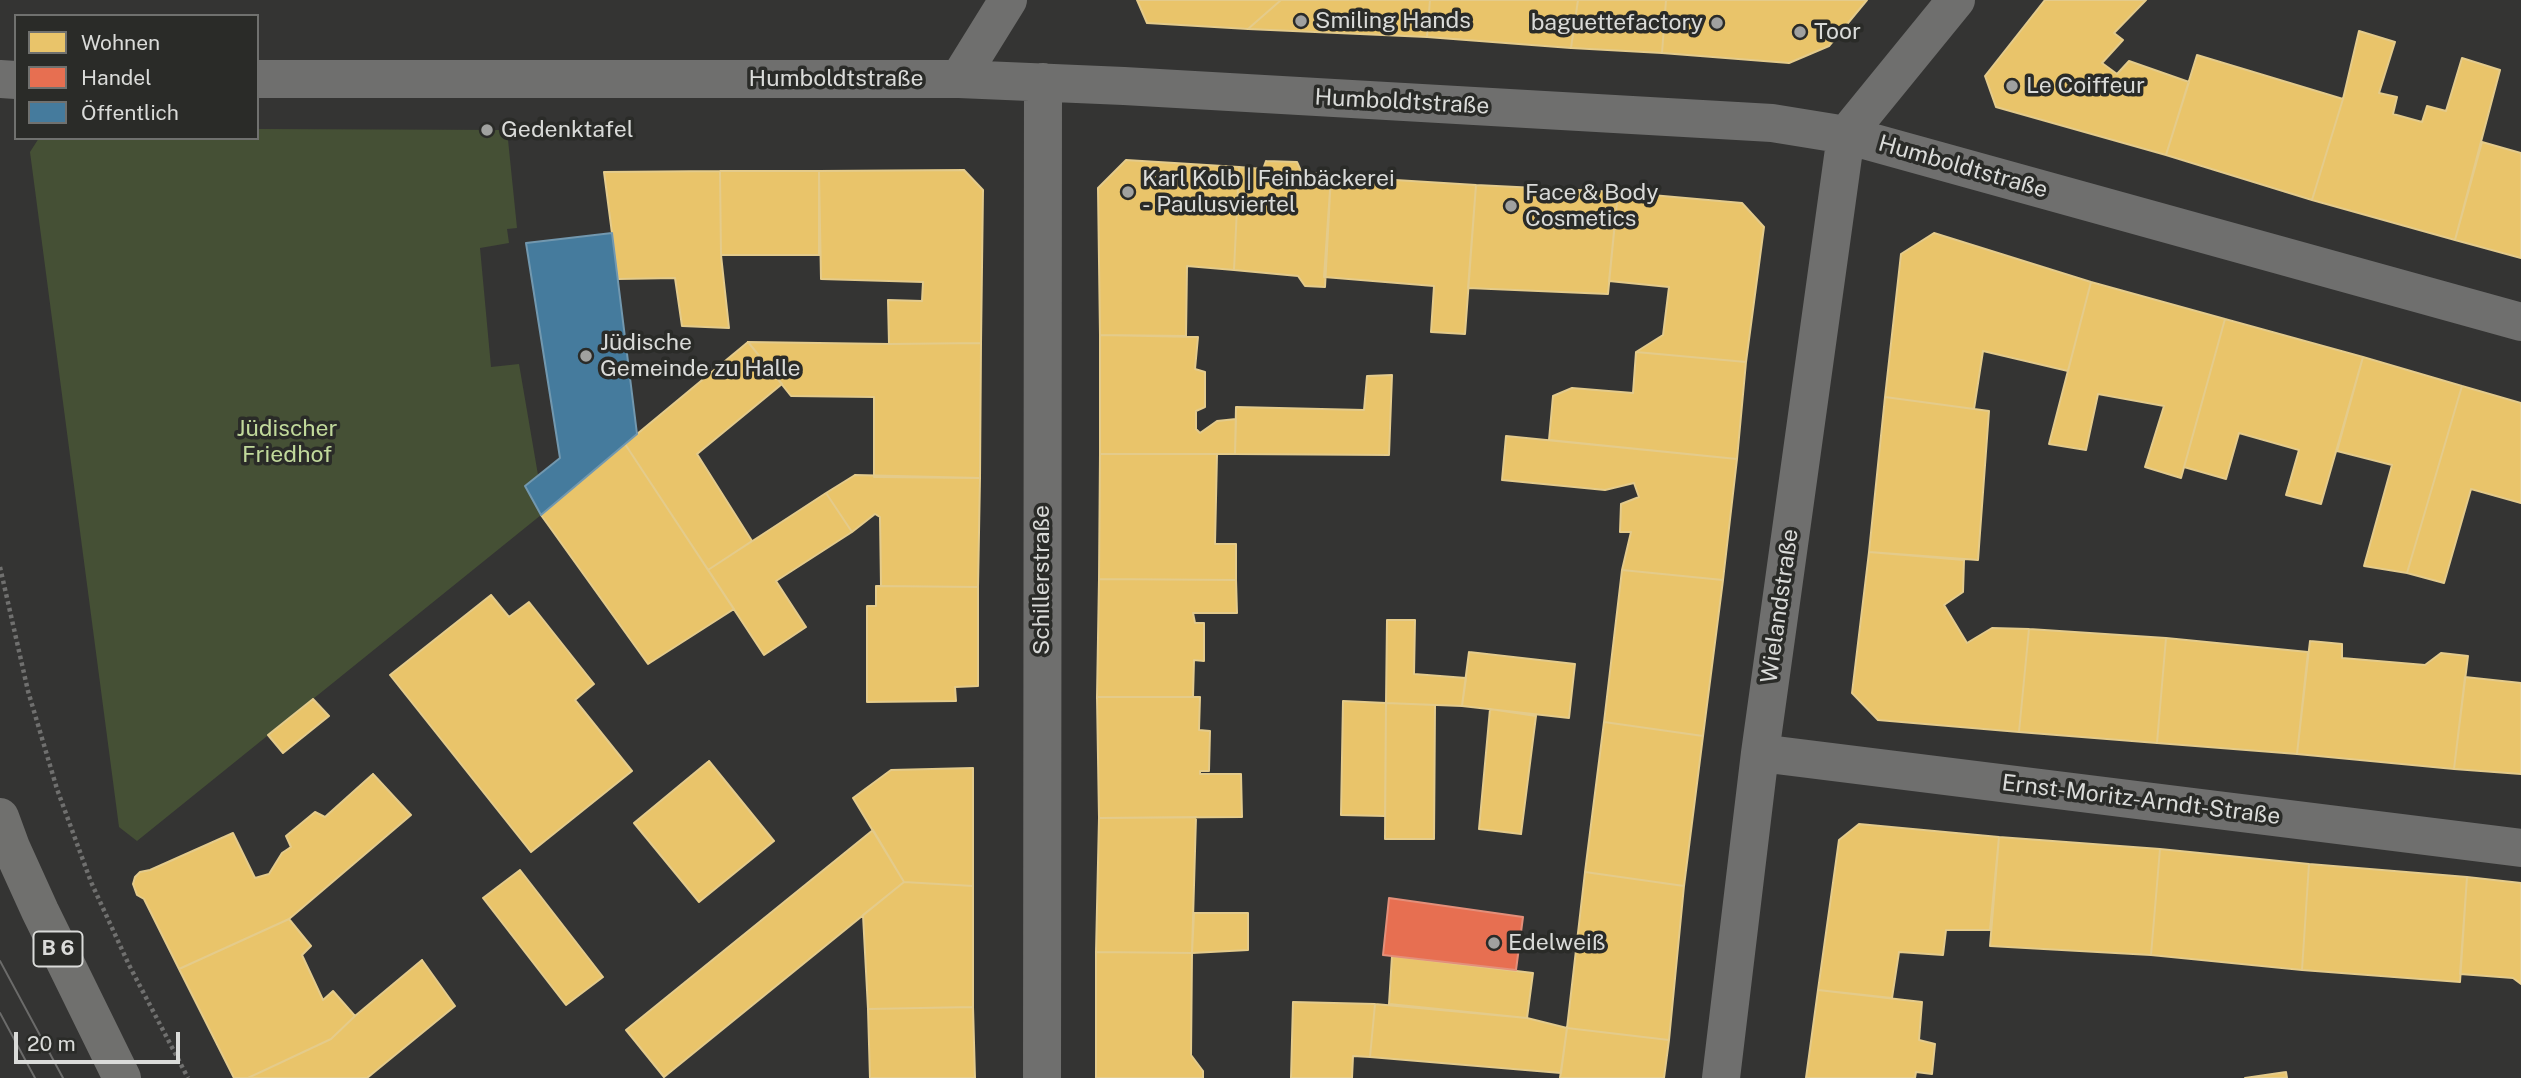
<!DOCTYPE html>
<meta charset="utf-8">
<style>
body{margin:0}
#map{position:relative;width:2521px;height:1078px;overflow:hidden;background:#343433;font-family:"Public Sans",sans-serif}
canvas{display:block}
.legend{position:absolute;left:14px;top:14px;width:245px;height:126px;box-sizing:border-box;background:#2a2b28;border:2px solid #70716f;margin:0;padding:9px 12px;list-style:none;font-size:21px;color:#dadbd9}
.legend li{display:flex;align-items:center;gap:14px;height:35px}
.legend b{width:35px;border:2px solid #70716f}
.scale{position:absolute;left:14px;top:1032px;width:166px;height:32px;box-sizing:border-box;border:4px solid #dadbd9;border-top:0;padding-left:9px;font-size:21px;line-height:24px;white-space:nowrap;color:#dadbd9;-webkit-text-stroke:5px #2a2b28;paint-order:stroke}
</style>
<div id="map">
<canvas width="2521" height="1078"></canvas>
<ul class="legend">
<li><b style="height:19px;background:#e9c46a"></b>Wohnen</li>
<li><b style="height:19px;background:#e76f51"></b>Handel</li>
<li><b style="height:19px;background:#457b9d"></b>Öffentlich</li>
</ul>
<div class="scale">20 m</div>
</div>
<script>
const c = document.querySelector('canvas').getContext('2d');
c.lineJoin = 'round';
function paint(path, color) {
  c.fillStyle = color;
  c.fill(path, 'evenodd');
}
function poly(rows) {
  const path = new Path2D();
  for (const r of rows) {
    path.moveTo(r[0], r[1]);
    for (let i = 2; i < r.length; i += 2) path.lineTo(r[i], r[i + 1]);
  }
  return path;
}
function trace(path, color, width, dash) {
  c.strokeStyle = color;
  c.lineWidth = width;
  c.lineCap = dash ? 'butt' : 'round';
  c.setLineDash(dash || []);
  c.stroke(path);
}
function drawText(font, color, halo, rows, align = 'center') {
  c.font = font + ' "Public Sans",sans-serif';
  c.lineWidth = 7;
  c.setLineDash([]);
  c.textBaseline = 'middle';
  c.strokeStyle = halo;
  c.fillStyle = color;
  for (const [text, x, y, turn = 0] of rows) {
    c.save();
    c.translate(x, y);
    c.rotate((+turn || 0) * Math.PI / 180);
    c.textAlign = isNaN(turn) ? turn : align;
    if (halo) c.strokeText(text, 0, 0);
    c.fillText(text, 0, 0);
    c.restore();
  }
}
paint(poly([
 [257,129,507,130,517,228,507,229,509,243,480,248,491,367,519,364,538,475,525,486,541,515,137,841,119,827,30,152,39,138,257,138]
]), '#455035');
const homes = poly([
 [1137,0,1281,0,1248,29,1147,23,1137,0],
 [1281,0,1430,0,1427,37,1248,29,1281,0],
 [1430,0,1578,0,1571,48,1427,37,1430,0],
 [1578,0,1666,0,1662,53,1571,48,1578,0],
 [1666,0,1867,0,1829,46,1789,63,1662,53,1666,0],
 [2045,0,2146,0,2114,33,2123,40,2102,63,2117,74,2129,61,2189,82,2166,155,1996,107,1985,76,2045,0],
 [2359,31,2395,42,2379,93,2397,97,2393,114,2422,122,2427,106,2446,111,2462,58,2500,70,2455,240,2312,200,2343,99,2359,31],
 [2197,55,2343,99,2312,200,2166,155,2197,55],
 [2482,142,2521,153,2521,258,2455,240,2482,142],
 [1126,160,1239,167,1234,270,1187,266,1186,336,1100,335,1098,188,1126,160],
 [1266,161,1297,162,1301,171,1331,176,1325,287,1305,286,1298,276,1234,270,1239,167,1263,169,1266,161],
 [964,170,983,190,981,343,889,344,888,300,922,301,923,282,821,279,819,171,964,170],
 [720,171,819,171,819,255,721,255,720,171],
 [720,171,721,255,729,328,682,326,675,278,618,279,604,172,720,171],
 [1331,176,1476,185,1465,334,1431,332,1434,286,1324,277,1331,176],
 [1476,185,1618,192,1608,294,1468,288,1476,185],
 [1618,192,1742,203,1764,227,1746,362,1636,352,1663,335,1669,287,1609,281,1618,192],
 [1934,233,2091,282,2068,371,1983,351,1974,409,1885,397,1901,254,1934,233],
 [2091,282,2225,319,2181,478,2145,467,2164,406,2098,394,2086,450,2049,444,2091,282],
 [2225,319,2363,357,2321,504,2286,495,2299,450,2239,433,2226,479,2184,467,2225,319],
 [1100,335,1198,337,1195,369,1205,372,1205,407,1196,411,1196,429,1200,433,1217,421,1236,419,1235,454,1100,454,1100,335],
 [748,342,782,384,697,454,752,541,708,570,625,444,748,342],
 [748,342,889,344,981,343,980,478,874,477,874,397,791,396,748,342],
 [1636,352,1746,362,1737,459,1549,440,1553,396,1572,388,1633,393,1636,352],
 [2363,357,2462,386,2407,573,2364,566,2392,465,2337,451,2363,357],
 [1392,375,1389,455,1235,454,1236,407,1364,410,1367,376,1392,375],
 [2462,386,2521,403,2521,503,2471,489,2444,583,2407,573,2462,386],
 [1885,397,1989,411,1978,560,1869,552,1885,397],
 [1506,436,1737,459,1723,580,1622,570,1631,532,1620,532,1621,504,1639,497,1634,483,1605,490,1502,480,1506,436],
 [625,444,734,609,648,664,541,515,625,444],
 [1100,454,1217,454,1215,544,1236,544,1236,580,1099,579,1100,454],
 [855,475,980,478,978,587,881,586,880,517,875,514,852,532,826,493,855,475],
 [826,493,852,532,776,581,806,627,764,655,708,570,826,493],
 [1869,552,1964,560,1963,592,1944,605,1967,643,1992,628,2029,629,2019,732,1878,720,1852,693,1869,552],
 [1622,570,1723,580,1703,736,1604,722,1622,570],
 [1099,579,1236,580,1237,613,1193,613,1195,623,1204,623,1204,661,1194,660,1193,697,1097,697,1099,579],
 [876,586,978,587,978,686,955,687,956,701,867,702,867,606,876,606,876,586],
 [491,595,509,617,529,602,594,684,575,700,632,771,531,852,390,675,491,595],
 [1387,620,1415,620,1414,674,1466,678,1462,706,1386,703,1387,620],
 [2029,629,2166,638,2157,743,2019,732,2029,629],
 [2166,638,2308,652,2297,754,2157,743,2166,638],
 [2310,641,2342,644,2342,658,2425,665,2441,653,2468,656,2454,769,2297,754,2310,641],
 [1469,652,1575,664,1569,718,1462,706,1469,652],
 [2465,677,2521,683,2521,774,2454,769,2465,677],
 [1097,697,1200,697,1199,730,1210,731,1209,771,1200,771,1200,774,1241,774,1242,817,1099,818,1097,697],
 [313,699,329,716,283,753,268,735,313,699],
 [1343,701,1386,703,1385,816,1341,815,1343,701],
 [1386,703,1435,705,1434,839,1385,839,1386,703],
 [1490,709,1536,716,1521,834,1479,829,1490,709],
 [1604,722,1703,736,1684,886,1585,872,1604,722],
 [709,761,774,841,699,902,634,823,709,761],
 [973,768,973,886,904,882,853,798,891,770,973,768],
 [373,774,411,815,289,919,179,969,144,899,137,895,133,884,135,877,140,872,150,870,233,833,255,878,269,874,282,853,291,847,286,836,315,812,325,817,373,774],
 [1196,817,1192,953,1096,952,1099,818,1196,817],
 [1859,824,1999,837,1990,930,1946,930,1943,955,1899,952,1892,998,1818,990,1839,840,1859,824],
 [873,830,904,882,664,1077,626,1030,873,830],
 [1999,837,2160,849,2151,955,1990,946,1999,837],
 [2160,849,2309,864,2302,970,2151,955,2160,849],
 [2309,864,2467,877,2460,982,2302,970,2309,864],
 [520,870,603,977,566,1005,483,898,520,870],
 [1585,872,1684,886,1669,1040,1567,1028,1585,872],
 [2467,877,2521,883,2521,984,2513,978,2460,974,2467,877],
 [904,882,973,886,973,1007,868,1009,863,915,904,882],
 [1194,913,1248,913,1248,950,1192,953,1194,913],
 [289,919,311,946,302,955,323,1000,333,991,355,1016,331,1039,248,1078,234,1078,179,969,289,919],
 [1096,952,1192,953,1191,1055,1203,1071,1203,1078,1096,1078,1096,952],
 [1392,956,1533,973,1527,1018,1389,1004,1392,956],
 [422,960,455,1006,367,1078,248,1078,331,1039,355,1016,422,960],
 [1818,990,1922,1002,1919,1040,1935,1044,1932,1074,1916,1072,1915,1078,1806,1078,1818,990],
 [1293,1002,1375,1004,1370,1057,1353,1056,1352,1078,1291,1078,1293,1002],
 [1375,1004,1527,1018,1567,1028,1561,1073,1370,1057,1375,1004],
 [973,1007,975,1078,870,1078,868,1009,973,1007],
 [1567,1028,1669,1040,1664,1078,1560,1078,1567,1028],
 [2286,1072,2287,1078,2245,1078,2286,1072]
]);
paint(homes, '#e9c46a');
trace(homes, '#e4cb8b', 2);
const shops = poly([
 [1389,898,1523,917,1516,970,1383,955,1389,898]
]);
paint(shops, '#e76f51');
trace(shops, '#e38f7a', 2);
const public = poly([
 [612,233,637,434,541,515,525,486,560,458,526,243,612,233]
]);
paint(public, '#457b9d');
trace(public, '#7298af', 2);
trace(poly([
 [0,567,28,691,57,789,91,882,129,965,188,1078]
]), '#70706f', 4.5, [3.5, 3.5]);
trace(poly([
 [0,79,16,80],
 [257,79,959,79,1124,86,1772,123,1846,135,2521,322],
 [959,79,1008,0],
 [1760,753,2521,848],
 [1042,1078,1043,82],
 [1721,1078,1760,753,1846,135,1956,0]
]), '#6f6f6e', 38);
trace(poly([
 [0,817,11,847,40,911,122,1078]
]), '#70706e', 38);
trace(poly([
 [0,961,63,1078],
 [0,1013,35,1078]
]), '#6b6b6a', 2);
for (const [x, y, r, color] of [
 [1301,21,7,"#a0a19f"],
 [1717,23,7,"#a0a19f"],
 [1800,32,7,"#a0a19f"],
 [2012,86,7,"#a0a19f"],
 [487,130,7,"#a0a19f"],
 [1128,192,7,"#a0a19f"],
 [1511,206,7,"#a0a19f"],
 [586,356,7,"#a0a19f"],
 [1494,943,7,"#a0a19f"]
]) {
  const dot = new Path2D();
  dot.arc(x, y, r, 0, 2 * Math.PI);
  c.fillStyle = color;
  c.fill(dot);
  trace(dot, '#2a2b28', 2.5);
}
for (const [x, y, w] of [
 [58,949,49]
]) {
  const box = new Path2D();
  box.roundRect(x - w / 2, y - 17.5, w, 35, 5);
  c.fillStyle = '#2a2b28';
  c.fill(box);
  trace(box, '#dadbd9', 2);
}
drawText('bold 21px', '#dadbd9', null, [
 ["B 6",58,949]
]);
drawText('23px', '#dadbd9', '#2a2b28', [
 ["Smiling Hands",1315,21],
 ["baguettefactory",1703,23,"right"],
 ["Toor",1814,32],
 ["Le Coiffeur",2026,86],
 ["Gedenktafel",501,130],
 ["Karl Kolb | Feinbäckerei",1142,179],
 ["- Paulusviertel",1142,205],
 ["Face & Body",1525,193],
 ["Cosmetics",1525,219],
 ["Jüdische",600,343],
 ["Gemeinde zu Halle",600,369],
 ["Edelweiß",1508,943]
], 'left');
drawText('23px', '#dadbd9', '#2a2b28', [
 ["Humboldtstraße",836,79],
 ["Humboldtstraße",1402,102,3],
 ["Humboldtstraße",1963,167,16],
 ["Schillerstraße",1042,580,-90],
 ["Wielandstraße",1780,606,-82],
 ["Ernst-Moritz-Arndt-Straße",2141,800,7]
]);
drawText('23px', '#c1d99b', '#2a2b28', [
 ["Jüdischer",287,429],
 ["Friedhof",287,455]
]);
</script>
